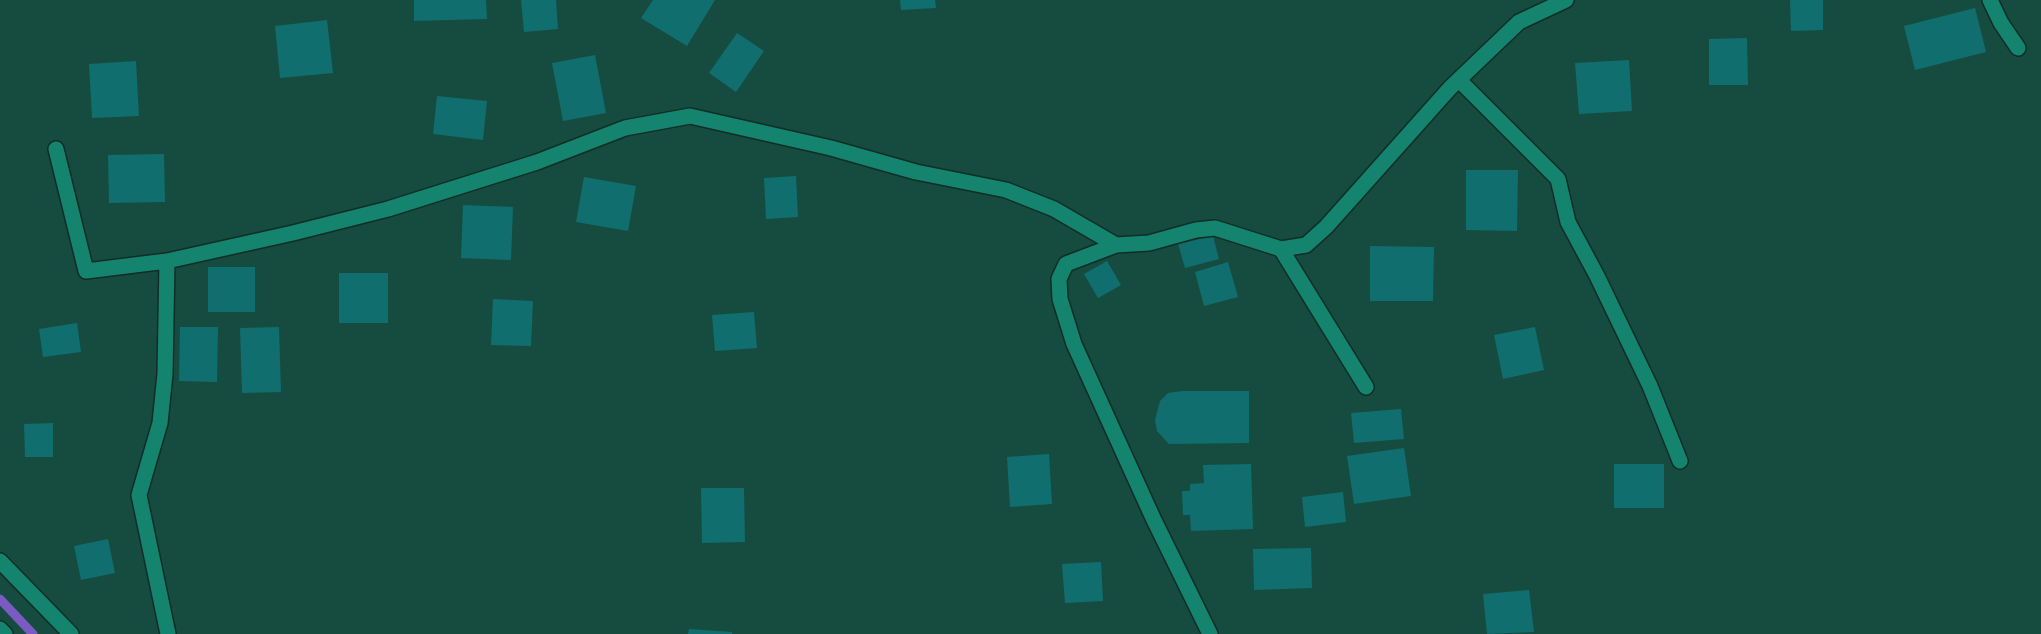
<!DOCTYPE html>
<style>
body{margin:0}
canvas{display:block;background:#164b3f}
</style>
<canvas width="2041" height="634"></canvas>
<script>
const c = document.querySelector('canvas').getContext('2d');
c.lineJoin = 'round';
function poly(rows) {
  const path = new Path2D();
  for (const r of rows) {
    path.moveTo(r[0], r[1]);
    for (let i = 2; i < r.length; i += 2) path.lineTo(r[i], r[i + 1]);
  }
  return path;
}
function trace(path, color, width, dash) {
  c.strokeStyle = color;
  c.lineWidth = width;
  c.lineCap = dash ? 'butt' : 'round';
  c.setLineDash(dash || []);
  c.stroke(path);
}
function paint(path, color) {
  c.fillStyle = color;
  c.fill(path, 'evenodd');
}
trace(poly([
 [0,599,33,634]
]), '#7b5bc3', 9);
paint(poly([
 [414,0,486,0,487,19,414,21],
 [521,0,556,0,558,29,524,32],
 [653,0,715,0,687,46,641,18],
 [900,0,935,0,936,8,901,10],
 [1790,0,1823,0,1823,30,1791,31],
 [1975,8,1986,52,1915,70,1904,26],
 [327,20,333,73,280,78,275,26],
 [737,33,764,51,736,92,709,73],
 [1747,38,1748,85,1709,85,1709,39],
 [595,55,606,113,563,121,552,63],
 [1629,60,1632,111,1579,114,1575,63],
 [136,61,139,116,92,118,89,64],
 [437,96,487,101,483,140,433,134],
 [164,154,165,202,109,203,108,155],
 [1466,170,1518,170,1517,231,1466,230],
 [796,176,798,217,766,219,764,178],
 [584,177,636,186,628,231,576,222],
 [463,205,513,207,511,260,461,258],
 [1213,236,1219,259,1185,268,1178,244],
 [1370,246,1434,247,1433,301,1370,301],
 [1107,261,1121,285,1098,298,1084,274],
 [1228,262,1238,297,1204,306,1195,272],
 [208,267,255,267,255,312,208,312],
 [339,273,388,273,388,323,339,323],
 [493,299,533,301,531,346,491,345],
 [754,312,757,348,715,351,712,315],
 [77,323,81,352,43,357,39,329],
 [180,327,218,327,217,382,179,381],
 [279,327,281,392,242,393,240,328],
 [1535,327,1544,370,1503,379,1494,335],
 [1182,391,1249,391,1249,443,1169,444,1157,431,1155,420,1160,401,1168,393],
 [1401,409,1404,439,1354,443,1351,413],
 [53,423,53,457,25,457,24,424],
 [1404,448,1411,496,1354,504,1347,456],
 [1049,454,1052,504,1010,507,1007,457],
 [1251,464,1253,529,1191,531,1190,515,1183,515,1182,491,1190,491,1190,484,1204,483,1203,465],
 [1614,464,1664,464,1664,508,1614,508],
 [701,488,744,488,745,542,702,543],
 [1343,492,1346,522,1305,527,1302,497],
 [108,539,115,573,81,580,74,546],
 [1311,548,1312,588,1254,590,1253,549],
 [1101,562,1103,601,1065,603,1062,564],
 [1529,590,1534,632,1487,634,1483,594],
 [689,629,732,632,732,634,688,634]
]), '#106e6e');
const minor = poly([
 [1990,0,2001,23,2018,48],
 [1459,80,1558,179,1568,222,1597,276,1650,386,1680,461],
 [56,149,86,271,167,261],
 [1281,249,1366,387],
 [0,561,71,634],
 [0,629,5,634],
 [168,634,139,495,160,423,165,374,167,261,293,233,388,209,537,162,625,128,690,116,831,148,916,172,1006,190,1054,209,1116,245],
 [1210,634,1153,518,1074,344,1060,299,1059,279,1066,264,1116,245,1149,243,1196,230,1215,228,1281,249,1306,245,1326,227,1450,88,1519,22,1566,0]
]);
trace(minor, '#0f2e26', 18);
trace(minor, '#15846e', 15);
</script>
